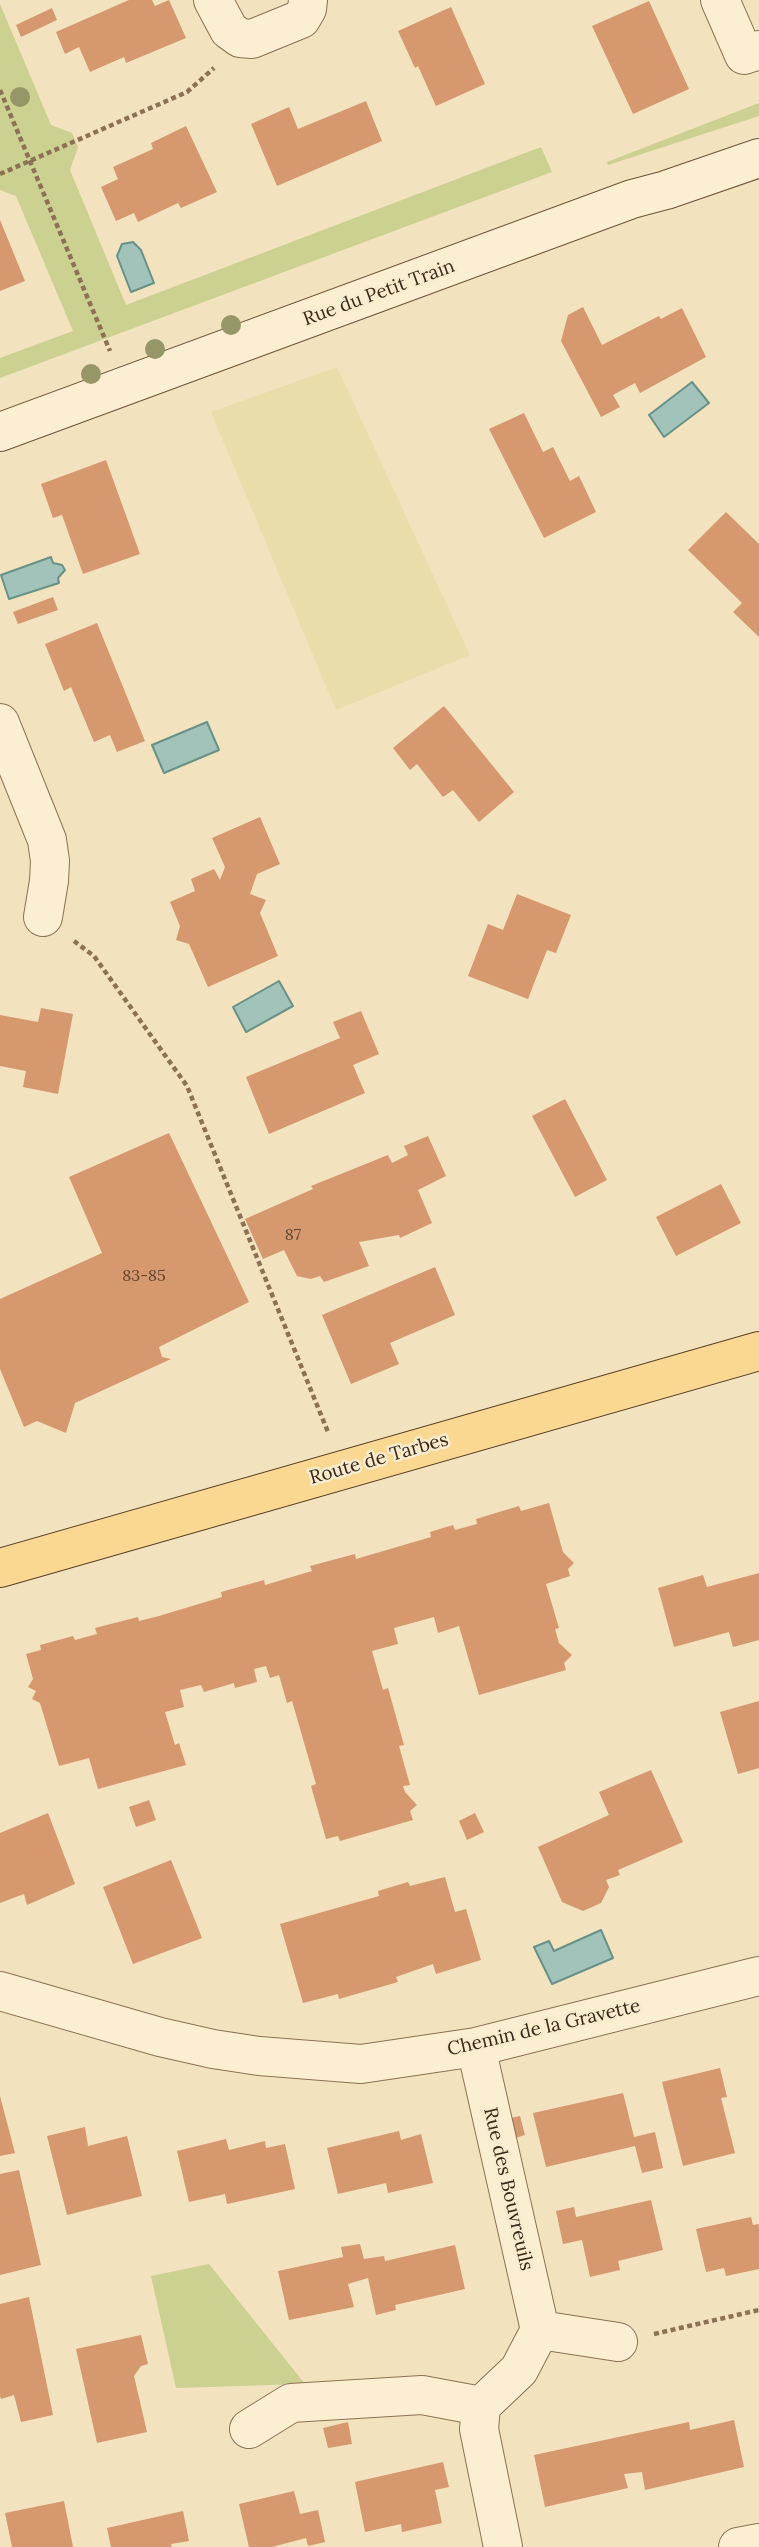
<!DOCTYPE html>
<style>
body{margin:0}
canvas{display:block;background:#f2e2bd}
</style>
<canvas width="759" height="2547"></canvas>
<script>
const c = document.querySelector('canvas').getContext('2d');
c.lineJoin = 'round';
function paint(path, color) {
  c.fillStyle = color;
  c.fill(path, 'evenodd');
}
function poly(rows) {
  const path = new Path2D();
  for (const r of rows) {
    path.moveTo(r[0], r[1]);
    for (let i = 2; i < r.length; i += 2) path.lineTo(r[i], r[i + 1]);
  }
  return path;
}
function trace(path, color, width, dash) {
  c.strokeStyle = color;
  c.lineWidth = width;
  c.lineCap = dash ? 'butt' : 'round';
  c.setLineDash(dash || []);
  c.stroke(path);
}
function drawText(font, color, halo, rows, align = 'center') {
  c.font = font + ' Lora,serif';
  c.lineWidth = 5;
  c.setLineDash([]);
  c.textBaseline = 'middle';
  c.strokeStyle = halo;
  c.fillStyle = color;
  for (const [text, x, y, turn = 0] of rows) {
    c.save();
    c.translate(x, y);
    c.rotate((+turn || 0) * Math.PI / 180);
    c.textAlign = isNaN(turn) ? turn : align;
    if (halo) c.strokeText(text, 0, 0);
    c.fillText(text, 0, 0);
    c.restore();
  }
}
paint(poly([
 [337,367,470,655,336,710,211,412]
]), '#e9deaa');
paint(poly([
 [0,4,51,125,72,133,78,147,70,170,126,305,541,147,552,172,0,378,0,358,73,331,16,196,0,190],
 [759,103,759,116,608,165,607,162],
 [209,2264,305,2384,176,2388,151,2276]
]), '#cbd190');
const water = poly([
 [133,242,141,250,154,283,131,292,117,256,122,244,133,242],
 [692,382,709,403,664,437,649,415,692,382],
 [51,557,53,563,62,565,65,570,58,578,59,583,9,599,1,575,51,557],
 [207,722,219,750,164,773,152,745,207,722],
 [279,981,293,1006,246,1032,233,1007,279,981],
 [601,1930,613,1958,552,1984,534,1947,549,1941,554,1951,601,1930]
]);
paint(water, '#a1c3b9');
trace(water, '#689287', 2);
paint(poly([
 [129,0,152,0,155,6,169,0,186,38,126,63,124,57,90,72,79,47,65,54,56,32],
 [649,1,689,89,633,114,592,26],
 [451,7,485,84,436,106,418,66,415,68,398,31],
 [52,8,57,20,21,37,16,25],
 [366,101,382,141,277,186,251,124,289,107,298,129],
 [186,126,217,192,181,208,178,203,138,222,134,213,116,221,101,187,118,179,113,167,153,149,151,143],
 [0,220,25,281,0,291],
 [583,307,602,345,659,316,661,319,682,308,706,357,640,393,635,383,613,395,620,407,601,417,561,341,568,315],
 [524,413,543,452,553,447,570,481,579,476,596,512,544,538,489,429],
 [106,460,140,554,83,574,62,515,53,518,41,484],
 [726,512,759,544,759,637,733,612,742,603,688,550],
 [53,597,58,610,18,624,13,612],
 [97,623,145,741,117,752,110,735,94,742,71,687,64,691,45,644],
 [444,706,514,792,479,822,453,790,443,797,417,764,410,770,393,748],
 [260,817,280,864,257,874,250,894,266,900,260,913,278,956,208,987,189,944,176,940,180,926,170,902,195,891,191,879,214,869,220,880,225,867,212,838],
 [517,894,571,915,556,953,547,950,528,999,468,976,488,924,503,930],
 [41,1008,73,1014,58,1094,23,1087,26,1071,0,1066,0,1015,38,1022],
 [361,1011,379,1054,353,1065,365,1093,269,1134,246,1077,340,1038,333,1022],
 [565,1099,607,1180,575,1197,532,1116],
 [169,1133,249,1302,159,1347,162,1357,171,1359,75,1403,66,1433,37,1421,24,1427,0,1369,0,1299,102,1253,69,1177],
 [428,1136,446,1176,418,1190,432,1223,400,1238,399,1235,359,1242,369,1266,324,1282,320,1276,311,1279,297,1276,284,1250,263,1259,245,1219,313,1189,311,1186,388,1155,392,1163,408,1155,404,1146],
 [721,1184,741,1223,676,1256,656,1217],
 [435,1267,455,1315,390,1343,399,1364,351,1384,322,1315],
 [549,1503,563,1552,574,1563,568,1569,570,1576,546,1584,559,1628,555,1629,559,1643,572,1655,564,1663,566,1670,479,1695,459,1626,438,1633,434,1617,394,1628,398,1644,372,1651,383,1690,388,1688,404,1745,399,1746,410,1785,403,1786,405,1792,417,1805,410,1811,413,1820,340,1841,338,1836,326,1839,311,1786,316,1784,292,1701,287,1703,279,1675,270,1678,266,1666,254,1669,257,1682,235,1688,234,1683,204,1692,201,1685,180,1690,184,1707,165,1712,175,1745,179,1743,186,1765,98,1789,89,1758,59,1766,40,1703,32,1699,36,1691,28,1687,33,1679,26,1654,41,1650,40,1645,73,1636,75,1640,97,1634,95,1628,138,1617,139,1621,159,1616,222,1597,221,1592,264,1580,265,1585,312,1571,310,1566,355,1554,356,1559,431,1537,430,1532,453,1525,455,1530,477,1524,476,1519,519,1506,521,1511],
 [759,1573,759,1640,733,1647,729,1632,674,1647,658,1588,703,1575,707,1587],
 [759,1701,759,1768,738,1774,720,1712],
 [651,1770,683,1842,618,1870,620,1875,606,1880,609,1887,601,1903,583,1911,562,1902,538,1847,609,1815,599,1792],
 [149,1800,156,1820,136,1827,129,1807],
 [48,1813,75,1884,27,1905,24,1894,0,1903,0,1833],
 [475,1813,484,1832,467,1840,459,1821],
 [171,1860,202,1938,133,1964,103,1887],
 [445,1877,455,1912,466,1909,481,1960,436,1974,433,1964,396,1977,398,1982,339,1999,338,1994,303,2003,280,1924,379,1896,378,1891,408,1882,410,1886],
 [720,2068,727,2097,721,2098,735,2153,683,2166,662,2082],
 [623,2093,634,2137,655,2132,663,2168,642,2173,635,2146,546,2167,533,2113],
 [0,2096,15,2153,0,2156],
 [520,2116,525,2135,515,2138,511,2118],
 [85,2127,88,2146,127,2136,142,2196,67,2215,47,2136],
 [399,2131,401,2140,421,2134,433,2183,388,2193,386,2183,338,2194,327,2148],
 [226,2139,229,2150,265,2141,266,2148,285,2144,295,2189,227,2204,225,2194,189,2202,177,2151],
 [19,2170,41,2265,0,2275,0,2174],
 [651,2200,663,2250,618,2261,620,2270,590,2277,582,2240,563,2244,556,2211,574,2207,576,2217],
 [751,2217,753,2225,759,2224,759,2269,726,2276,724,2268,706,2272,696,2229],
 [360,2244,364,2259,384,2256,385,2261,455,2245,465,2289,395,2305,396,2310,376,2315,368,2278,348,2284,354,2307,289,2320,278,2271,343,2257,341,2247],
 [29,2297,53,2415,21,2422,14,2395,1,2399,0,2396,0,2304],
 [141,2335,148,2364,141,2366,134,2376,147,2432,97,2443,76,2349],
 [734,2420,744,2467,645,2490,642,2472,624,2474,628,2488,545,2507,534,2455,689,2422,690,2430],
 [348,2422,352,2444,328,2448,323,2428],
 [443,2462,449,2487,435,2490,442,2523,402,2532,401,2524,365,2532,355,2482],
 [294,2491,300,2514,318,2510,325,2542,308,2546,306,2538,272,2547,249,2547,239,2504],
 [64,2501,73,2547,12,2547,5,2513],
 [183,2511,189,2541,171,2544,172,2547,111,2547,107,2528]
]), '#d5986f');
const street = poly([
 [213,0,229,30,240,38,252,39,301,19,307,9,308,0],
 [720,0,744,55,759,50],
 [0,723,47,840,50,861,49,881,43,917],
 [0,1991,160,2037,213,2049,259,2056,361,2064,476,2047,759,1976],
 [476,2047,540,2330,519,2370,481,2406,479,2429,503,2547],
 [540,2330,618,2342],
 [249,2429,291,2403,422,2395,481,2406],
 [738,2547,759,2543]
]);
const secondary = poly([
 [0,432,632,199,666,190,759,158]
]);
const primary = poly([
 [0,1568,759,1351]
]);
trace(street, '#8c7154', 40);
trace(secondary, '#6e5238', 40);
trace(primary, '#593f29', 40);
trace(poly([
 [0,90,110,351],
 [0,174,187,92,214,68],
 [74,941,94,956,187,1086,328,1432],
 [654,2334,759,2310]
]), '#8c7154', 4.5, [5, 3.5]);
trace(street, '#fcefd1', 38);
trace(secondary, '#fcefd1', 38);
trace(primary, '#fad891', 38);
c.fillStyle = '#969766';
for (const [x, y] of [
 [20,97],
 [231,325],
 [155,349],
 [91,374]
]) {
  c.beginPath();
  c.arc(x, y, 10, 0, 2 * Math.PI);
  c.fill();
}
drawText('16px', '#614530', null, [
 ["87",293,1235],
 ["83-85",144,1276]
]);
drawText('19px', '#3a291b', '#f9ecce', [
 ["Rue du Petit Train",379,293,-20],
 ["Route de Tarbes",379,1459,-16],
 ["Chemin de la Gravette",544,2028,-13],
 ["Rue des Bouvreuils",508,2189,77]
]);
</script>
